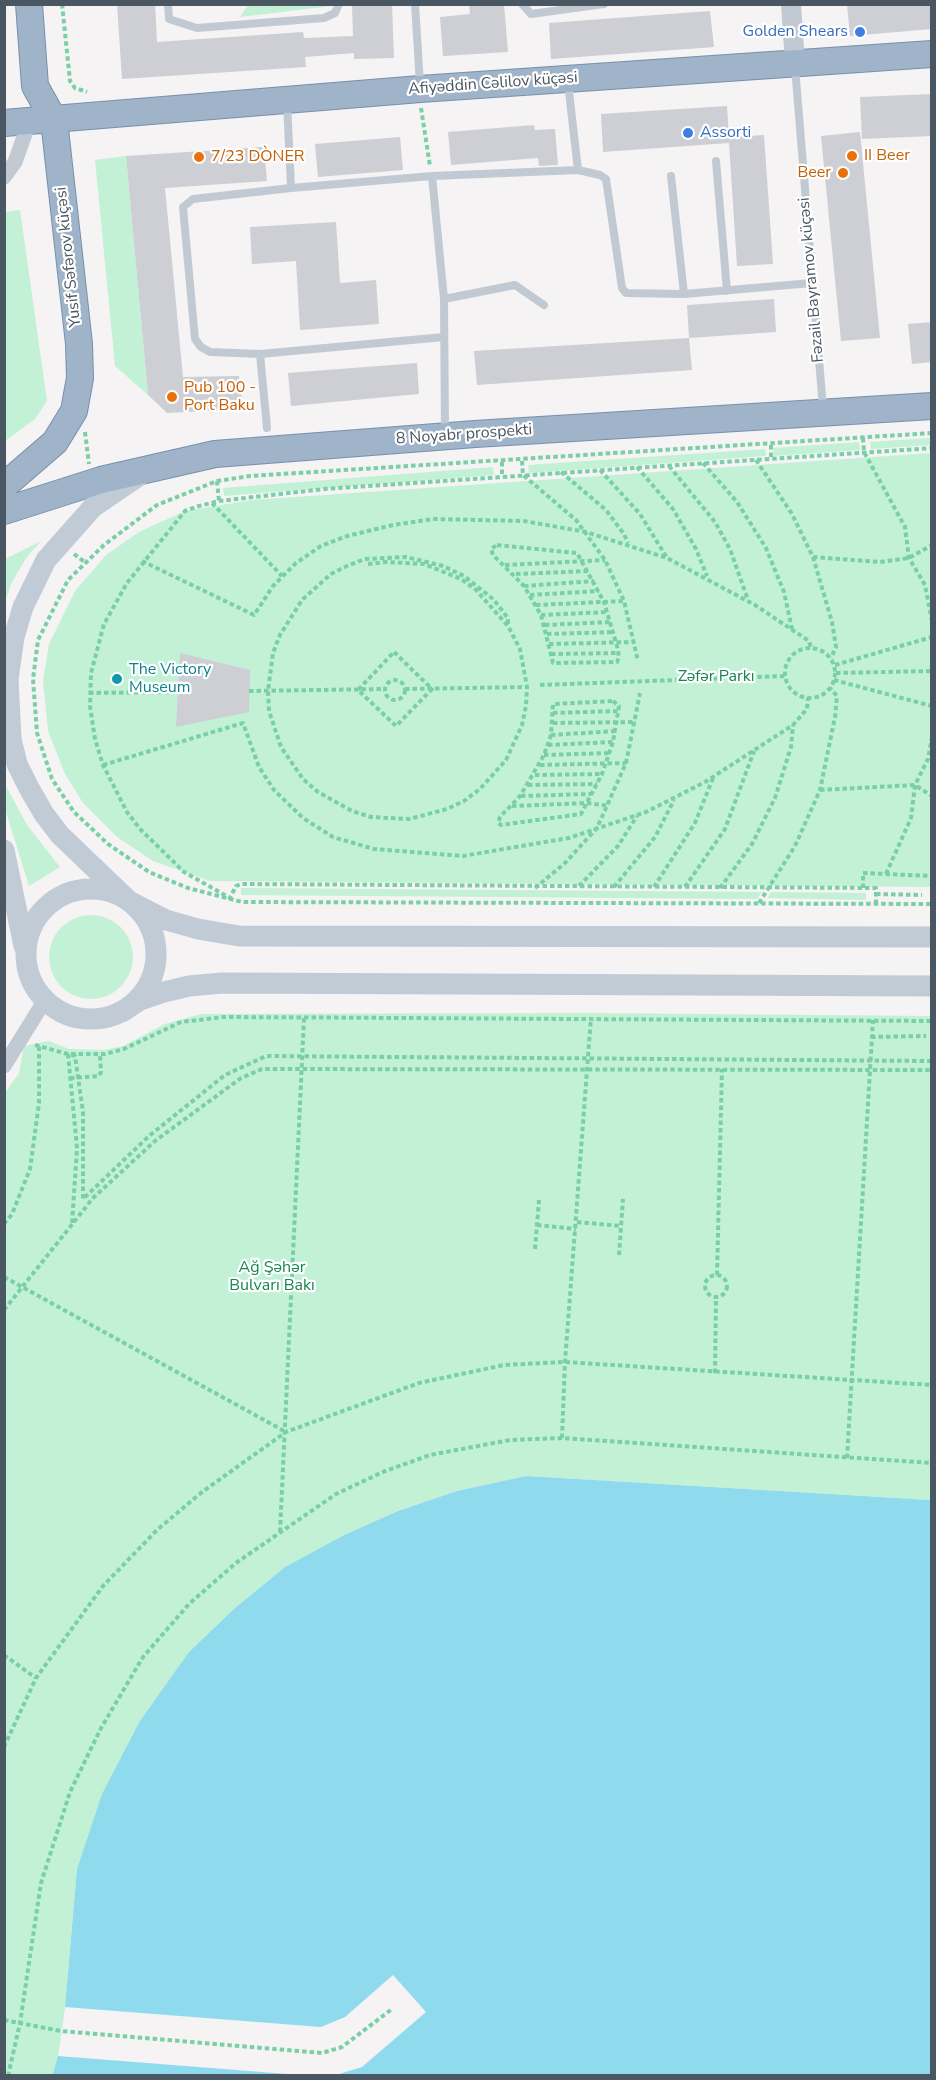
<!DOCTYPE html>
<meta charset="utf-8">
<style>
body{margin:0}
#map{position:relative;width:936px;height:2080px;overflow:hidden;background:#f5f3f3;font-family:"Nunito Sans",sans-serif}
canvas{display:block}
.frame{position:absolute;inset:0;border:6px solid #4a5661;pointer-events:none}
</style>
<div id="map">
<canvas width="936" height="2080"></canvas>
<div class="frame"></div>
</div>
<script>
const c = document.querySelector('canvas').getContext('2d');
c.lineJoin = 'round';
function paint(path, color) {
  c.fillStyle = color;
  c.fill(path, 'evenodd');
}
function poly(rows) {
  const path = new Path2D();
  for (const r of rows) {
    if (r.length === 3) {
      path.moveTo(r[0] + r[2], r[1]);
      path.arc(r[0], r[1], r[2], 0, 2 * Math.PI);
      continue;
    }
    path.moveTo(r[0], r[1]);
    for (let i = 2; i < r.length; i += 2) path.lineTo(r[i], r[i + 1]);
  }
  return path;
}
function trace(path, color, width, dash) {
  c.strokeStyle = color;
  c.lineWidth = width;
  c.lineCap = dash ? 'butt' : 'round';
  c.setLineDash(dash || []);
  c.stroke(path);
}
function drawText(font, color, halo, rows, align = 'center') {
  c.font = font + ' "Nunito Sans",sans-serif';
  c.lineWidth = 4.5;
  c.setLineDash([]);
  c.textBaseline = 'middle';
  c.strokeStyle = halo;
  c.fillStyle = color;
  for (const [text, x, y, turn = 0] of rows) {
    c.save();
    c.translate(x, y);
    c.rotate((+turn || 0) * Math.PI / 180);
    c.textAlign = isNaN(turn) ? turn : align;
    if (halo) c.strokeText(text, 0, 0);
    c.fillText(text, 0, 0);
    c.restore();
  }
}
paint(poly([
 [248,5,332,4,332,6,240,17],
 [126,156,148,395,115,366,95,160],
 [20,210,47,401,35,419,5,441,5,212],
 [931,438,931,445,871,449,870,442],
 [859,442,860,450,774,456,773,448],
 [765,449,766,456,529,473,528,465],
 [931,453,931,887,210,881,153,861,117,837,83,803,65,774,48,731,43,681,49,644,75,591,106,555,139,532,185,511,252,500],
 [493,467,494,475,224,496,223,488],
 [41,541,26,558,11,584,5,602,5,559],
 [5,784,27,825,60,867,29,886,5,809],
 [241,888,501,890,762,892,757,899,500,897,241,895],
 [771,892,866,893,866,900,767,898],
 [91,957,42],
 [590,1013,931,1016,931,1500,526,1476,457,1491,398,1511,344,1535,285,1567,235,1608,189,1652,77,1869,65,2007,58,2056,52,2075,5,2075,4,1094,19,1073,24,1046,49,1041,69,1049,104,1050,123,1046,165,1024,201,1014]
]), '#c3f1d5');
paint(poly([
 [526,1476,931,1500,931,2075,52,2076,58,2056,65,2007,77,1869,102,1794,140,1721,189,1652,235,1608,285,1567,344,1535,398,1511,457,1491]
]), '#90daee');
paint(poly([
 [393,1975,426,2012,362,2067,336,2075,300,2075,58,2056,65,2007,321,2027,345,2017]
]), '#f5f3f3');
paint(poly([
 [117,4,155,4,157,42,303,32,304,38,353,36,352,4,392,4,394,58,354,59,354,53,305,57,306,67,122,79],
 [469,4,504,4,508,52,443,56,440,17,470,14],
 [847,4,932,4,932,29,850,36],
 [710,11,714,47,551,59,549,23],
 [932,94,932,136,862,139,860,97],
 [727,106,729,137,764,135,773,264,737,266,729,143,603,152,601,114],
 [534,125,535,130,555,129,558,165,539,166,538,158,451,165,448,132],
 [860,132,880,338,841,341,821,136],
 [400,137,403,170,318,177,315,144],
 [264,147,267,181,165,188,183,377,239,376,243,409,167,413,148,395,126,156],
 [336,222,340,283,376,280,379,324,300,330,296,261,252,264,250,227],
 [774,299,776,332,689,338,687,305],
 [932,322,932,362,912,364,908,324],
 [689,338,692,370,477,385,474,351],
 [417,363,419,394,291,406,288,373],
 [180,653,250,670,249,712,176,727]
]), '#cdcfd5');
const trunk = poly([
 [4,123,420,89,932,54],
 [4,486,55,442,74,411,80,378,79,344,54,120,35,86,29,4],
 [4,511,101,480,215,454,475,434,932,406]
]);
trace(trunk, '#7690ad', 28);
trace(poly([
 [62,4,70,81,75,88,87,92],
 [421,108,430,166],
 [85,432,89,464],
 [932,433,250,476,217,481,157,505,104,545,68,580,38,640,33,679,37,733,52,779,74,812,108,844,149,872,188,888,242,902,932,904],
 [863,438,864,452,905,527,909,558,925,585,932,621],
 [771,445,771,459],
 [756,460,792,514,813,557,832,622,836,647,831,658],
 [522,461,523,475,576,520,605,560,624,601,638,661],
 [502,462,502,476],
 [703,463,737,502,766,548,784,592,792,629],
 [669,466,715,522,730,549,748,600],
 [637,467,673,509,696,549,707,576],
 [600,470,640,514,667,558],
 [561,472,606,510,624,534,628,543],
 [217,481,219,501],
 [212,503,282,576],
 [497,545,577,553,604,602,617,646,619,657,617,662,553,663,541,615,524,586,493,555,491,549,497,545],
 [74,554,86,563],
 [813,557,880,562,909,558,932,545],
 [142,561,254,615,273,586,296,563,321,546,347,536,393,525,433,519,524,521,586,532,667,558,755,605,809,641,811,648],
 [368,564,386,562,424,564,461,579,476,590,508,626,520,649,527,687,526,706,522,725,506,760,480,789,464,801,447,809,409,819,371,817,352,811,318,792,303,779,281,747,269,711,268,691,273,653,280,635,302,600,331,574,347,566,365,559,406,557,443,566,464,576,493,599,508,618,508,626],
 [505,565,605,560],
 [516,574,589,571],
 [524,586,594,581],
 [530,595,599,591],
 [536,605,624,601],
 [541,615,608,612],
 [545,625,611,622],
 [547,634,614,632],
 [549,644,635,642],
 [810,673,25],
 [394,652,432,689,396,726,358,690,394,652],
 [551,654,619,653],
 [835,665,932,637],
 [836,673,932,671],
 [395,690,10],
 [834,680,932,706],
 [540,685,785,676],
 [405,689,527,687],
 [249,691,384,689],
 [89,693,178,692],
 [613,701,619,706,613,742,602,774,581,814,501,825,498,823,500,817,520,796,544,755,551,735,553,704,613,701],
 [553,713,618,711],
 [553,723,636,722],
 [551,735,616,731],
 [548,745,613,742],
 [544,755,610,753],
 [103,765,243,723,259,767,274,790,303,818,333,837,374,849,463,856,569,838,646,812,705,782,793,725,807,709,808,698],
 [540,765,626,763],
 [535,775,602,774],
 [528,785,597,784],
 [820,790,915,785,932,796],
 [521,796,591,794],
 [512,806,587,803,609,806],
 [886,874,911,818,915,785,928,759,932,737],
 [579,886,618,846,637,816],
 [614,887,655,837,674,800],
 [654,887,695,823,713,778],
 [685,887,725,829,754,751],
 [535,888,565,863,597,828,626,763,640,693],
 [720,888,752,844,775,798,791,747,793,725],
 [863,888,863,873,932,876],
 [876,894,922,895],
 [759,903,795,846,820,790,835,717,837,696,830,688],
 [876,904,876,888,241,884,236,886,230,898,184,872,140,829,127,812,103,765,95,739,90,706,91,673,104,624,127,583,185,511,199,506,219,501,324,489,932,448],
 [871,1037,926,1036],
 [35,1045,75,1056,83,1112,83,1199,149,1136,225,1075,266,1056,932,1061],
 [68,1054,77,1148,72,1224],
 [71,1054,105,1054,124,1049,181,1022,224,1017,932,1021],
 [70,1078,99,1076,101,1072,100,1054],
 [577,1222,621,1226],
 [4,1224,12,1214,30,1169,39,1103,39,1045],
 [537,1225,576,1229],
 [535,1249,539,1200],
 [619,1255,623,1199],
 [717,1275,722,1069],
 [716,1286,11],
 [4,1277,286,1432],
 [4,1310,93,1198,155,1141,241,1078,262,1069,932,1070],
 [715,1373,716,1297],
 [562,1438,565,1362,591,1017],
 [847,1458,873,1020],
 [280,1532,304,1018],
 [4,1655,36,1678],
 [4,1747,36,1678,103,1586,157,1530,202,1492,286,1432,419,1383,504,1365,565,1362,932,1385],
 [4,2020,61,2031,322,2053,342,2047,392,2009],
 [8,2076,20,2023,41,1883,70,1792,101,1728,143,1657,189,1604,236,1563,336,1494,385,1471,430,1455,510,1440,562,1438,932,1463]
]), '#7ad0a6', 4, [4.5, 3]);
trace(poly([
 [168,4,169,19,197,28,324,18,335,13,339,4],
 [415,4,420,85],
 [522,4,531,14,604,4],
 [795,67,823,408],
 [568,83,578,170],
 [287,102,291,188],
 [716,161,727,291],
 [432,176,444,299,445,432],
 [671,176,684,294],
 [444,299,515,285,544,305],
 [444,337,260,354,210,352,201,347,195,339,183,207,193,199,291,188,432,176,578,170,600,175,606,179,622,288,626,293,684,294,812,283],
 [260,354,267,428]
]), '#c1cad2', 8);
trace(poly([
 [4,177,15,162,31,117],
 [4,1066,45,1000]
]), '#c1cad2', 15);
trace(poly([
 [791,4,795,63]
]), '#c1cad2', 20);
trace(poly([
 [140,475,93,507,46,560,23,607,14,637,8,679,11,739,17,764,29,788,44,814,60,835,129,901,166,920,198,929,239,936,932,937],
 [4,850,24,946],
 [91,954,65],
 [122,1012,140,1000,164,992,189,986,222,983,932,986]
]), '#c1cbd6', 21);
trace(trunk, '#9fb4c9', 26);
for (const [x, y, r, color] of [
 [860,32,6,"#3f7fe0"],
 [688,133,6,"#3f7fe0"],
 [852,156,6,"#e8710a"],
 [199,157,6,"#e8710a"],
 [843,173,6,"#e8710a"],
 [172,397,6,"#e8710a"],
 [117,679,6,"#0f9aa8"]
]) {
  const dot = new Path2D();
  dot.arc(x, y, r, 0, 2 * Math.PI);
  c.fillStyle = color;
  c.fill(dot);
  trace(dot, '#fff', 2);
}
drawText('16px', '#366cbe', '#fff', [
 ["Golden Shears",848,32],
 ["Assorti",700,133,"left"]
], 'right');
drawText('16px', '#4a5661', '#fff', [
 ["Afiyəddin Cəlilov küçəsi",493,84,-4],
 ["Yusif Səfərov küçəsi",69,257,-96],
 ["Fəzail Bayramov küçəsi",812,280,-95],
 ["8 Noyabr prospekti",464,435,-4]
]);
drawText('16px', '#c56008', '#fff', [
 ["II Beer",864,156],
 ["7/23 DÒNER",211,157],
 ["Beer",831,173,"right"],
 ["Pub 100 -",184,388],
 ["Port Baku",184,406]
], 'left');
drawText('16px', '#0d838f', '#fff', [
 ["The Victory",129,670],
 ["Museum",129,688]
], 'left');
drawText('16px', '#17864f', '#fff', [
 ["Zəfər Parkı",716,677],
 ["Ağ Şəhər",272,1268],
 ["Bulvarı Bakı",272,1286]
]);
</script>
